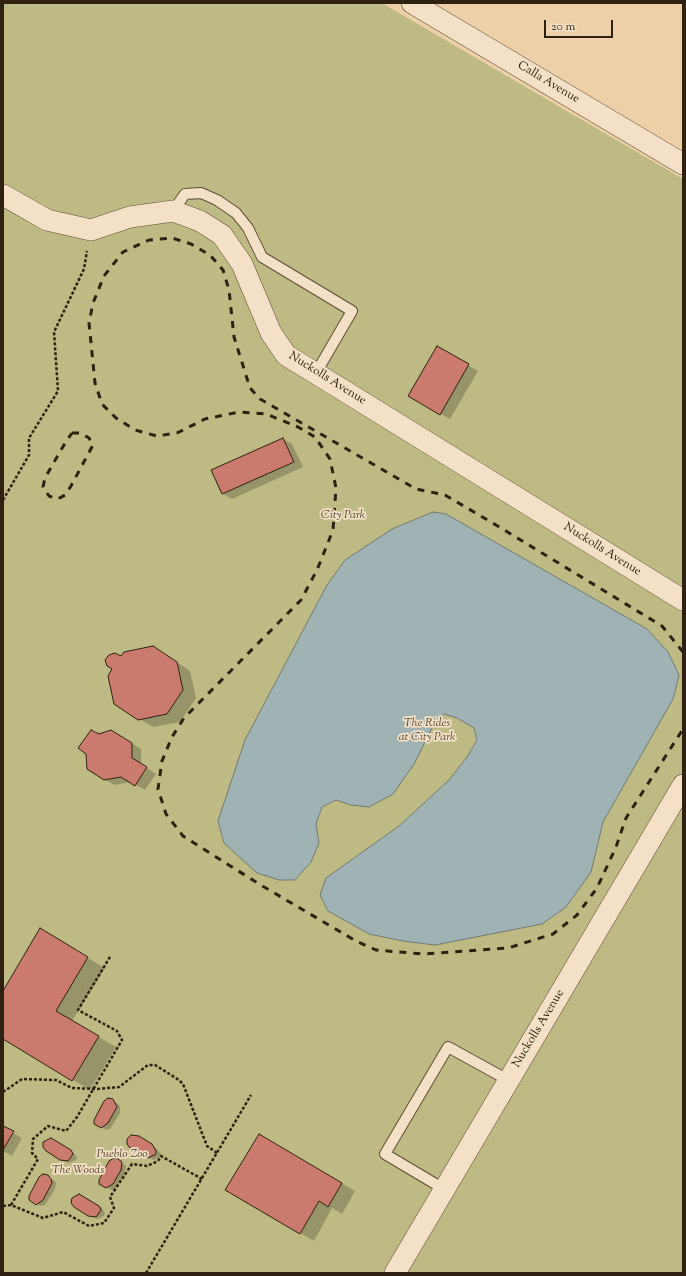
<!DOCTYPE html>
<style>
body{margin:0}
#map{position:relative;width:686px;height:1276px;overflow:hidden;background:#edd0a7;font-family:"Sorts Mill Goudy",serif}
canvas{display:block}
.frame{position:absolute;inset:0;border:4px solid #2f2111;pointer-events:none}
.scale{position:absolute;left:544px;top:20px;width:69px;height:18px;box-sizing:border-box;border:2px solid #2f2111;border-top:0;padding-left:5px;font-size:12px;line-height:14px;white-space:nowrap;color:#2f2111;-webkit-text-stroke:3px #f3e0c6;paint-order:stroke}
</style>
<div id="map">
<canvas width="686" height="1276"></canvas>
<div class="frame"></div>
<div class="scale">20 m</div>
</div>
<script>
const c = document.querySelector('canvas').getContext('2d');
c.lineJoin = 'round';
function fill(path, color) { c.fillStyle = color; c.fill(path, 'evenodd'); }
const shape = rows => new Path2D(rows.map(r => 'M' + r).join(''));
function stroke(path, color, width, dash) { c.strokeStyle = color; c.lineWidth = width; c.lineCap = dash ? 'butt' : 'round'; c.setLineDash(dash || []); c.stroke(path); }
function write(font, color, halo, rows, align = 'center') {
  c.font = font + ' "Sorts Mill Goudy",serif'; c.lineWidth = 3.5; c.setLineDash([]); c.textBaseline = 'middle'; c.strokeStyle = halo; c.fillStyle = color; for (const [text, x, y, turn = 0] of rows) {
    c.save(); c.translate(x, y); c.rotate((+turn || 0) * Math.PI / 180); c.textAlign = isNaN(turn) ? turn : align; if (halo) c.strokeText(text, 0, 0); c.fillText(text, 0, 0); c.restore();
  }
}
fill(shape([
 [3,3,382,3,683,179,683,1273,3,1273]
]), '#bdba84');
const water = shape([
 [433,512,446,514,647,629,668,652,679,675,673,699,603,822,591,872,566,907,542,924,435,945,403,941,369,934,328,911,320,895,326,878,399,826,449,780,467,757,477,740,474,728,457,718,444,714,435,722,414,764,393,794,369,807,351,805,336,800,322,807,316,824,319,843,311,862,295,880,279,880,257,873,224,843,218,821,245,740,327,585,345,560,392,529,433,512]
]);
fill(water, '#a0b3b4');
stroke(water, '#737973', 1);
fill(shape([
 [437,347,478,371,450,419,409,396],
 [283,439,292,444,303,467,232,499,223,494,213,470],
 [166,655,190,671,196,698,180,722,153,727,139,719,122,657],
 [111,731,141,749,141,764,156,774,145,790,131,782,114,785,104,779,98,735],
 [58,940,105,968,72,1021,116,1047,90,1090,3,1038,3,993],
 [113,1100,120,1106,120,1113,110,1129,106,1130,95,1123,96,1116,104,1102],
 [3,1127,22,1138,12,1156,3,1151],
 [259,1135,355,1191,342,1214,332,1208,314,1241,227,1190],
 [138,1137,156,1148,161,1154,160,1157,153,1160,131,1147],
 [55,1140,72,1151,77,1157,76,1160,69,1163,47,1150],
 [118,1160,126,1166,125,1173,115,1189,112,1190,100,1183],
 [48,1176,56,1182,55,1189,45,1205,41,1206,37,1204],
 [75,1196,83,1196,101,1207,105,1213,104,1216,97,1219,74,1206,73,1198]
]), '#0003');
const building = shape([
 [437,346,469,364,440,415,408,396,437,346],
 [283,438,294,462,222,494,211,470,283,438],
 [153,646,177,662,183,690,167,714,138,720,114,704,108,676,112,669,107,666,105,660,109,655,115,653,121,656,124,652,153,646],
 [91,730,99,734,111,730,132,743,132,758,147,767,135,786,121,777,104,780,87,769,86,754,78,748,91,730],
 [40,928,88,957,56,1011,99,1036,72,1081,3,1039,3,991,40,928],
 [108,1098,113,1099,117,1107,108,1123,101,1128,94,1124,94,1120,104,1101,108,1098],
 [3,1126,14,1131,3,1150,3,1126],
 [259,1134,342,1183,328,1207,319,1201,300,1234,225,1190,259,1134],
 [131,1135,139,1136,152,1144,156,1151,156,1154,148,1158,130,1148,127,1144,127,1139,131,1135],
 [51,1138,71,1150,73,1154,68,1161,60,1160,46,1151,43,1147,43,1142,51,1138],
 [114,1158,118,1159,122,1162,121,1170,113,1184,106,1188,99,1184,99,1180,109,1161,114,1158],
 [43,1174,48,1175,51,1179,52,1183,43,1200,36,1205,29,1200,29,1196,39,1177,43,1174],
 [79,1194,99,1206,101,1210,96,1217,88,1216,74,1207,71,1203,72,1198,79,1194]
]);
fill(building, '#cb7b6e');
stroke(building, '#2f2111', 1);
const service = shape([
 [173,211,185,194,201,193,217,200,236,213,248,228,262,257,352,311,316,373],
 [444,1189,385,1154,448,1047,508,1080]
]);
const minor = shape([
 [412,3,683,164],
 [3,195,47,220,91,230,130,217,173,211,200,221,222,235,242,264,271,333,286,355,683,600],
 [395,1273,683,785]
]);
stroke(service, '#5e4d36', 12);
stroke(minor, '#5e4d36', 22);
stroke(shape([
 [3,500,29,455,29,438,58,391,54,332,84,269,87,251],
 [3,1092,22,1079,56,1080,72,1088,97,1089,119,1087,148,1065,155,1065,179,1080,183,1084,207,1146,217,1153],
 [11,1205,38,1159,32,1153,33,1139,48,1126,66,1131,77,1117,122,1040,117,1031,78,1010,110,957],
 [3,1206,11,1205,43,1218,63,1212,89,1226,104,1223,114,1208,110,1197,132,1164,147,1166,158,1161,161,1156,202,1179],
 [146,1273,251,1095]
]), '#2f2111', 2.5, [3, 2]);
stroke(service, '#f3e0c6', 10);
stroke(minor, '#f3e0c6', 21);
stroke(shape([
 [72,433,81,433,89,438,93,445,71,486,65,495,58,499,49,496,43,487,45,478,65,443,72,433],
 [683,652,662,626,496,525,445,495,416,489,260,399,250,388,234,337,229,290,223,270,210,255,191,244,172,238,149,240,123,252,104,276,93,303,89,323,95,383,102,404,116,418,135,430,157,436,177,433,205,419,239,412,266,414,298,427,315,437,330,459,336,488,333,530,317,570,301,600,184,718,172,737,162,761,158,789,166,814,183,836,259,884,356,941,376,950,423,954,508,948,553,934,577,915,597,888,616,847,626,818,683,729]
]), '#2f2111', 3, [7, 7]);
write('12px', '#2f2111', '#f3e0c6', [
 ["Calla Avenue",548,83,31],
 ["Nuckolls Avenue",327,379,32],
 ["Nuckolls Avenue",602,550,32],
 ["Nuckolls Avenue",539,1029,-59]
]);
write('italic 12px', '#52472e', '#f3e0c6', [
 ["City Park",343,516],
 ["The Rides",427,724],
 ["at City Park",427,738],
 ["Pueblo Zoo",122,1155],
 ["The Woods",78,1171]
]);
</script>
